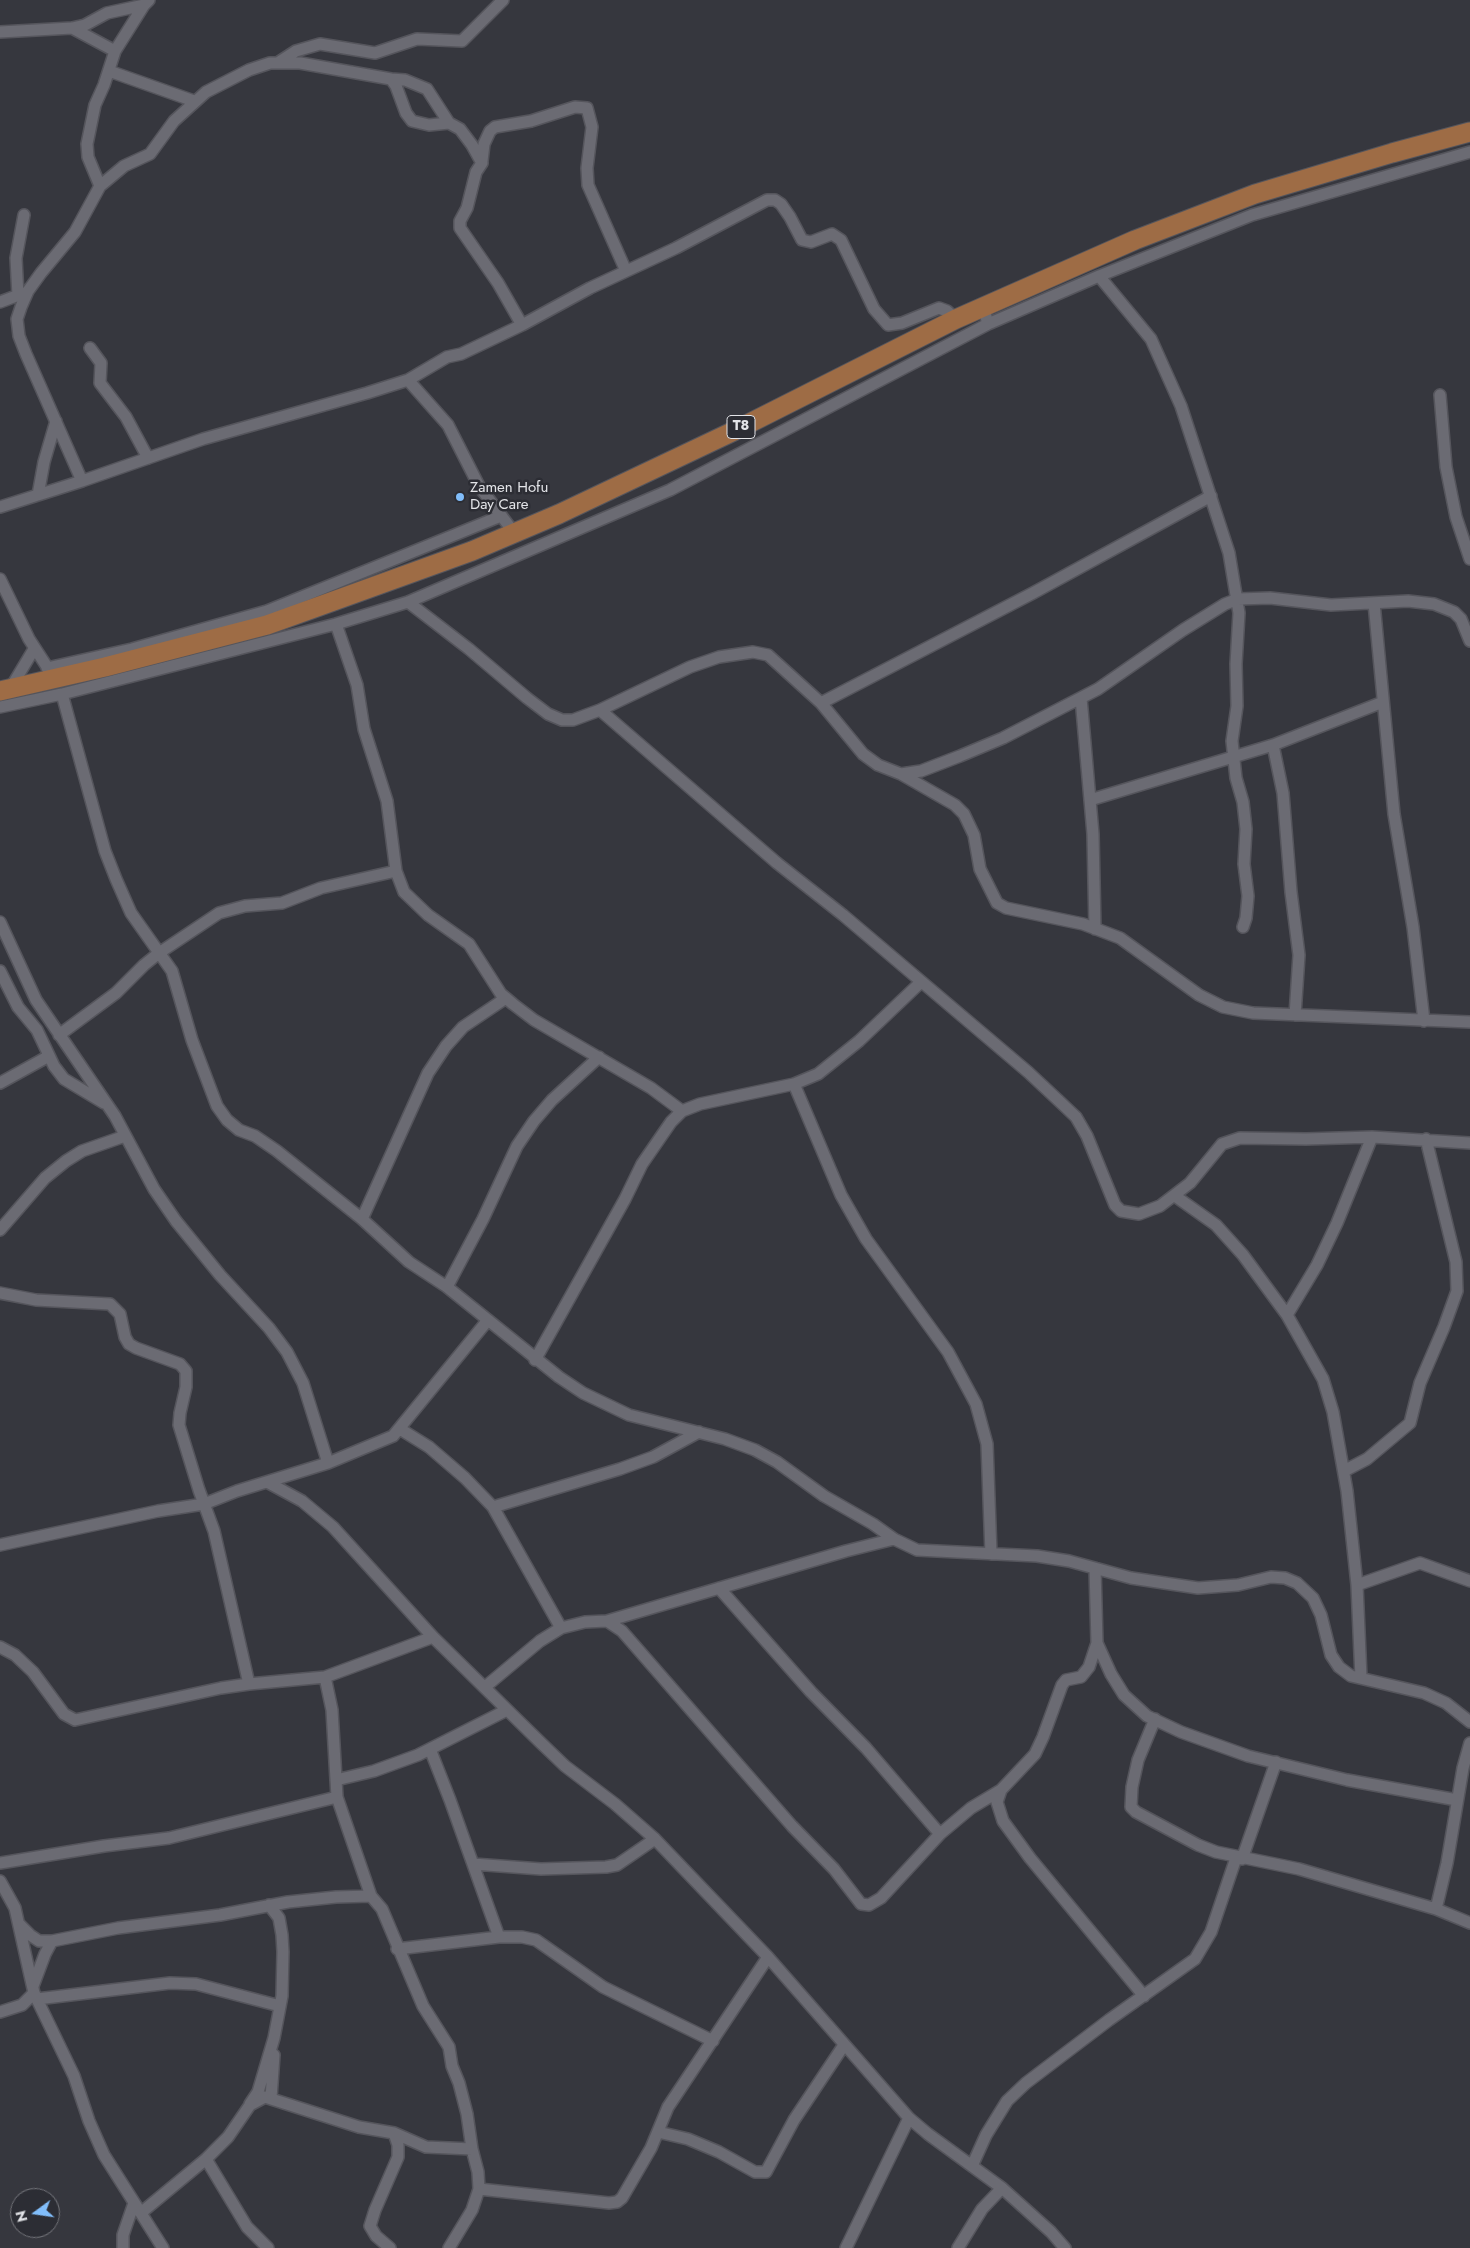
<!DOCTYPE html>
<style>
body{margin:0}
#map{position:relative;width:1470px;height:2248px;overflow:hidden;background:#36373e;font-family:Jost,sans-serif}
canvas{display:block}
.north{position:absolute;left:10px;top:2188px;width:50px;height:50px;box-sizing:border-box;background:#2c2d34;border:1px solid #75767c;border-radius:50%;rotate:256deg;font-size:14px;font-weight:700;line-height:20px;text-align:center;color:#e3e4e8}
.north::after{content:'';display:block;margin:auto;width:18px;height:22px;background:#81bdfa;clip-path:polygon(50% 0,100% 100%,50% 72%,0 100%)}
</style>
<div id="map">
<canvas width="1470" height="2248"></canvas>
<div class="north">N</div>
</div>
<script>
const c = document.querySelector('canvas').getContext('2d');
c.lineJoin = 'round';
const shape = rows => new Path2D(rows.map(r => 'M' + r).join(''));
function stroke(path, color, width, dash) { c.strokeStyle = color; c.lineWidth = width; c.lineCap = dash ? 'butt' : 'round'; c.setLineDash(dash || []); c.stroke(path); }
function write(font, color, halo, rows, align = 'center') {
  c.font = font + ' Jost,sans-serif'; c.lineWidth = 5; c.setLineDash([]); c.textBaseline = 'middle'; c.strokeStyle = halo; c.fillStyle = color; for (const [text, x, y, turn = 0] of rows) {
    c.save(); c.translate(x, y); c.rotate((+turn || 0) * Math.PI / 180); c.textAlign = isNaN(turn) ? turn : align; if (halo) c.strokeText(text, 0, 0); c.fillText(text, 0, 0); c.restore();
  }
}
const minor = shape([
 [72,28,115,51],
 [0,32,72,28,85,25,107,13,144,5],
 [279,62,296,51,320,44,375,53,417,39,462,41,503,0],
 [109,71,194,101],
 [391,79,405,80,427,89,449,123],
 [482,161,484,144,490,131,495,127,531,121,575,107,587,108,592,127,587,168,588,185,626,271],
 [100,186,88,157,87,144,95,105,104,85,115,51,144,5,149,0],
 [1099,276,1151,339,1181,406,1229,553,1239,613,1236,664,1237,706,1232,741,1236,778,1243,802,1246,829,1244,864,1248,896,1246,918,1243,927],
 [18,296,16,258,24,215],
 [0,302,24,293],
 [988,324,1099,276,1252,215,1470,152],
 [90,348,101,363,100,383,126,417,148,458],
 [408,380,448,425,479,486,515,534],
 [1440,395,1446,467,1456,517,1470,559],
 [82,481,26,354,19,336,17,319,21,307,28,291,41,273,75,232,100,186,124,166,150,154,174,121,206,92,249,70,270,63,300,63,391,79,396,86,406,113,412,121,429,125,449,123,460,129,472,145,482,163,476,172,467,208,460,221,460,228,498,283,522,325],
 [38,495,44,462,56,421],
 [0,507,82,481,203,439,367,393,408,380,447,357,461,354,522,325,590,288,676,248,767,200,775,200,781,204,790,217,802,240,811,242,832,234,841,240,874,309,888,325,902,323,939,308,947,311,956,319],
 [0,579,29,639,51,673],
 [408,602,469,649,527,698,548,714,562,720,573,720,600,710,690,667,719,657,753,652,768,655,821,703,863,754,878,765,901,774,921,771,960,756,1003,738,1098,689,1183,630,1225,604,1238,599,1270,598,1331,605,1408,601,1434,604,1454,612,1461,619,1470,641],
 [1374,603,1394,814,1413,927,1424,1021],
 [336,624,357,685,364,729,387,801,396,871,404,892,428,915,469,944,501,994,513,1004,534,1020,651,1088,682,1111],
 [47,668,132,649,267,611,501,516],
 [10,689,34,649],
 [62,694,105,851,116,879,131,913,172,971,192,1040,217,1106,227,1120,239,1130,255,1136,277,1151,362,1219,409,1262,447,1287,559,1377,583,1393,629,1415,725,1439,755,1450,777,1462,824,1496,873,1524,894,1539,917,1550,1037,1556,1069,1561,1131,1578,1198,1588,1238,1585,1271,1577,1285,1578,1297,1583,1313,1598,1321,1615,1331,1655,1339,1667,1351,1676,1424,1693,1446,1703,1470,1722],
 [1081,698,1093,834,1095,929],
 [821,703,1033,593,1211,496],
 [0,707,62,694,336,624,408,602,670,490,988,324,983,306],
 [600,710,777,863,843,915,1028,1072,1058,1100,1076,1117,1087,1136,1115,1205,1121,1211,1139,1214,1160,1206,1190,1183,1222,1144,1240,1138,1306,1139,1372,1137,1470,1143],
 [1273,745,1283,793,1291,892,1299,955,1295,1015],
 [901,774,955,805,964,814,974,835,980,869,997,903,1006,908,1083,924,1120,938,1199,995,1223,1007,1253,1013,1470,1022],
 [1090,800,1273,745,1383,702],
 [0,922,36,1000,115,1116,154,1189,176,1221,220,1275,269,1328,287,1352,303,1383,328,1463],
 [0,971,18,1007,37,1030,54,1066,64,1079,104,1103],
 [59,1035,116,993,144,965,159,953,219,913,245,906,282,903,321,888,396,871],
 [0,1083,49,1056],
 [794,1084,841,1195,866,1239,948,1352,976,1404,987,1444,991,1554],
 [1175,1196,1216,1225,1243,1255,1287,1315,1323,1379,1333,1412,1347,1491,1357,1585,1361,1678],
 [362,1219,428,1073,446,1046,463,1027,506,998],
 [0,1230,45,1178,66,1161,82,1151,125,1136],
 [447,1287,483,1219,517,1146,534,1121,552,1100,599,1057],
 [0,1293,36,1300,110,1304,120,1314,125,1337,129,1344,136,1348,180,1364,186,1371,186,1387,180,1413,179,1425,199,1490,214,1531,249,1684],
 [1287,1315,1317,1265,1337,1223,1372,1137],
 [535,1360,625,1199,642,1164,671,1122,682,1111,700,1104,794,1084,818,1074,859,1041,921,982],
 [400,1429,429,1447,465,1478,493,1507,561,1628],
 [1344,1471,1367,1459,1410,1423,1420,1383,1444,1327,1457,1291,1456,1262,1426,1139],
 [267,1482,302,1501,333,1527,433,1637,540,1742,565,1766,615,1804,655,1839,768,1957,909,2118,928,2134,1002,2188,1051,2232,1065,2248],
 [493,1507,620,1469,653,1457,699,1432],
 [0,1545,158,1511,204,1504,237,1491,328,1463,393,1436,488,1320],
 [1095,1568,1097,1643,1089,1667,1081,1677,1066,1680,1062,1685,1043,1737,1035,1754,1001,1790,997,1802,1003,1821,1030,1858,1144,1996],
 [1357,1585,1420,1563,1470,1581],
 [719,1588,811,1692,866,1748,940,1834],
 [607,1621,846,1551,894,1539],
 [1097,1643,1111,1674,1124,1695,1147,1716,1181,1732,1248,1756,1347,1780,1457,1800],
 [0,1647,15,1655,33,1672,64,1714,75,1720,221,1688,249,1684,325,1677,433,1637],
 [325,1677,332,1710,337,1797,371,1896],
 [485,1687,540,1641,561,1628,585,1622,607,1621,622,1631,792,1826,834,1869,861,1904,869,1905,881,1898,940,1834,971,1808,1001,1790],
 [1155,1719,1138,1760,1132,1787,1131,1807,1136,1812,1198,1845,1216,1852,1299,1869,1436,1909,1470,1923],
 [430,1749,450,1800,499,1937],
 [336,1780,374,1771,418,1755,507,1710],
 [1242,1859,1276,1762],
 [0,1863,104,1846,169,1838,337,1797],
 [473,1864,541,1869,606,1867,617,1865,655,1839],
 [0,1881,15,1908,34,1993,74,2076,89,2121,104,2155,163,2248],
 [1436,1909,1447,1863,1463,1768,1470,1743],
 [20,1925,30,1935,39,1941,52,1941,118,1928,220,1915,288,1902,336,1897,371,1896,382,1909,423,2006,449,2047,452,2066,459,2083,467,2114,472,2149,478,2172,479,2189,472,2210,449,2248],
 [397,1949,499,1937,522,1937,536,1940,603,1987,713,2041],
 [33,1986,45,1954,52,1941],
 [37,1999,170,1983,196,1984,280,2006],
 [0,2012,22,2005,34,1993],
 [271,2098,274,2055],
 [250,2104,258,2092,274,2038,282,1996,283,1952,282,1935,279,1918,269,1905],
 [658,2132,688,2139,719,2152,755,2172,766,2172,794,2120,844,2045],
 [206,2159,247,2227,268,2248],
 [972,2166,986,2135,1007,2101,1026,2083,1109,2020,1195,1959,1211,1932,1236,1858],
 [479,2189,609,2203,617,2202,622,2198,651,2148,668,2107,768,1957],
 [142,2212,206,2159,228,2137,250,2105,265,2097,359,2127,394,2133,426,2147,472,2149],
 [123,2248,123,2235,134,2203],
 [390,2248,376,2236,370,2226,375,2210,398,2157,398,2145,394,2133],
 [846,2248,909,2118],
 [958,2248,982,2209,1002,2188]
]);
const primary = shape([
 [0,691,105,667,267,625,472,551,559,514,734,431,956,319,1135,240,1255,194,1392,153,1470,132]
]);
stroke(minor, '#55555c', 14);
stroke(primary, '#55555c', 21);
stroke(minor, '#6b6b73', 11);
stroke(primary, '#9e6c45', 19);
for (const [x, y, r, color] of [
 [460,497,5,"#81bdfa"]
]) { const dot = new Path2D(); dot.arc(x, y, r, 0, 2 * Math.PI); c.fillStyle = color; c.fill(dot); stroke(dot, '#2c2d34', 2); }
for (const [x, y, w] of [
 [741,427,28]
]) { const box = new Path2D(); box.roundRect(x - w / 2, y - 11.5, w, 23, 4); c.fillStyle = '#2c2d34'; c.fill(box); stroke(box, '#e3e4e8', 1); }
write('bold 14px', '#e3e4e8', null, [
 ["T8",741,427]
]);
write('15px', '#e3e4e8', '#2c2d34', [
 ["Zamen Hofu",470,488],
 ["Day Care",470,505]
], 'left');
</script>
